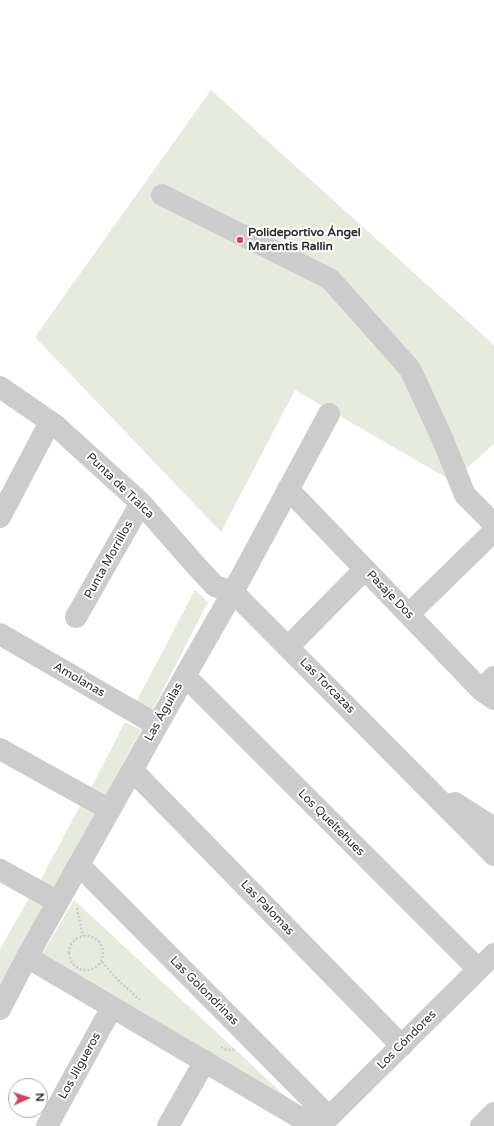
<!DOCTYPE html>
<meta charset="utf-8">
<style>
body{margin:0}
#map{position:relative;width:494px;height:1126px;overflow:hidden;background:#fff;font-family:"Varela Round",sans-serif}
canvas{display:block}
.north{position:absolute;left:8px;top:1078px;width:40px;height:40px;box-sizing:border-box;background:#fff;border:1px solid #acacac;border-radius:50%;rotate:87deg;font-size:11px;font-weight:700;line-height:16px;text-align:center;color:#2f2f2f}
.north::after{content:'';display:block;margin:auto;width:14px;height:18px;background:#d54260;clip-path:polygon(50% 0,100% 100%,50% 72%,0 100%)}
</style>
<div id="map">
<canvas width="494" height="1126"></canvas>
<div class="north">N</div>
</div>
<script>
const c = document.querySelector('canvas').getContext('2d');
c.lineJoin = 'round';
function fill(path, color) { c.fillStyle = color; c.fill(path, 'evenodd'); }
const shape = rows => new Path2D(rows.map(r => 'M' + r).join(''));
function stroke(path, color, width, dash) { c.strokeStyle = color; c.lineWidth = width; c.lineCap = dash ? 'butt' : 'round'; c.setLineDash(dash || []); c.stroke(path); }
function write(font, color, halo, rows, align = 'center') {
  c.font = font + ' "Varela Round",sans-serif'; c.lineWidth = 4; c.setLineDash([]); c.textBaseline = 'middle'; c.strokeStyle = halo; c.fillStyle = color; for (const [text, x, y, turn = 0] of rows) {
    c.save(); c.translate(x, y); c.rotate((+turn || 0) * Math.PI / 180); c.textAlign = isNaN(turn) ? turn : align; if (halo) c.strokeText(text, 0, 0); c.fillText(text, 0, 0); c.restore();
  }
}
fill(shape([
 [211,90,494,345,494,444,452,481,295,390,221,532,35,337],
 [195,590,208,602,152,711,136,702],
 [125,722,141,730,105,796,91,788],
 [81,804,95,814,56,889,40,881],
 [30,896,45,907,0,985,0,949],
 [74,900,296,1106,39,959]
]), '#e6ebde');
stroke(shape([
 [77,908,83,936],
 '69 953a17 17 0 1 1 34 0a17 17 0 1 1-34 0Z',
 [102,962,118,980,140,1000],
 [221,1047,227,1050,236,1049]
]), '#ccc', 2.5, [2, 2]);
stroke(shape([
 [162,195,330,279,410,369,443,440,465,495,494,524],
 [0,387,55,425,141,503,199,569,215,586,233,592,494,855],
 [288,489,481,690,494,699],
 [0,517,50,422],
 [409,614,494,531],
 [76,617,141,503],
 [0,634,157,725],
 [288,647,365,569],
 [185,676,478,969],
 [481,690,494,677],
 [0,749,110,810],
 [132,770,402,1046],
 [455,803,494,828],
 [79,865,329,1117],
 [0,870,58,902],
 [27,957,314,1126],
 [0,1009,27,957,185,676,233,592,329,414],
 [47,1126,112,1007],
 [168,1126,205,1061],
 [320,1126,494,954],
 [481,1126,494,1113]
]), '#ccc', 22);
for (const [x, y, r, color] of [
 [240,240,4,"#d54260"]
]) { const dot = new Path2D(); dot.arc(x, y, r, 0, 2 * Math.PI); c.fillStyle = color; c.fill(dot); stroke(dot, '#fff', 1.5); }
write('bold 12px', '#2f2f2f', '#fff', [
 ["Polideportivo Ángel",248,233],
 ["Marentis Rallin",248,247]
], 'left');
write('12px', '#2f2f2f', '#fff', [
 ["Punta de Tralca",120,486,44],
 ["Punta Morrillos",109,560,-61],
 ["Pasaje Dos",390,595,46],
 ["Amolanas",79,680,30],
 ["Las Torcazas",327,686,45],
 ["Las Águilas",164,712,-61],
 ["Los Queltehues",331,823,45],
 ["Las Palomas",267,908,46],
 ["Las Golondrinas",204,991,45],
 ["Los Cóndores",407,1040,-45],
 ["Los Jilgueros",80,1066,-61]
]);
</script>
